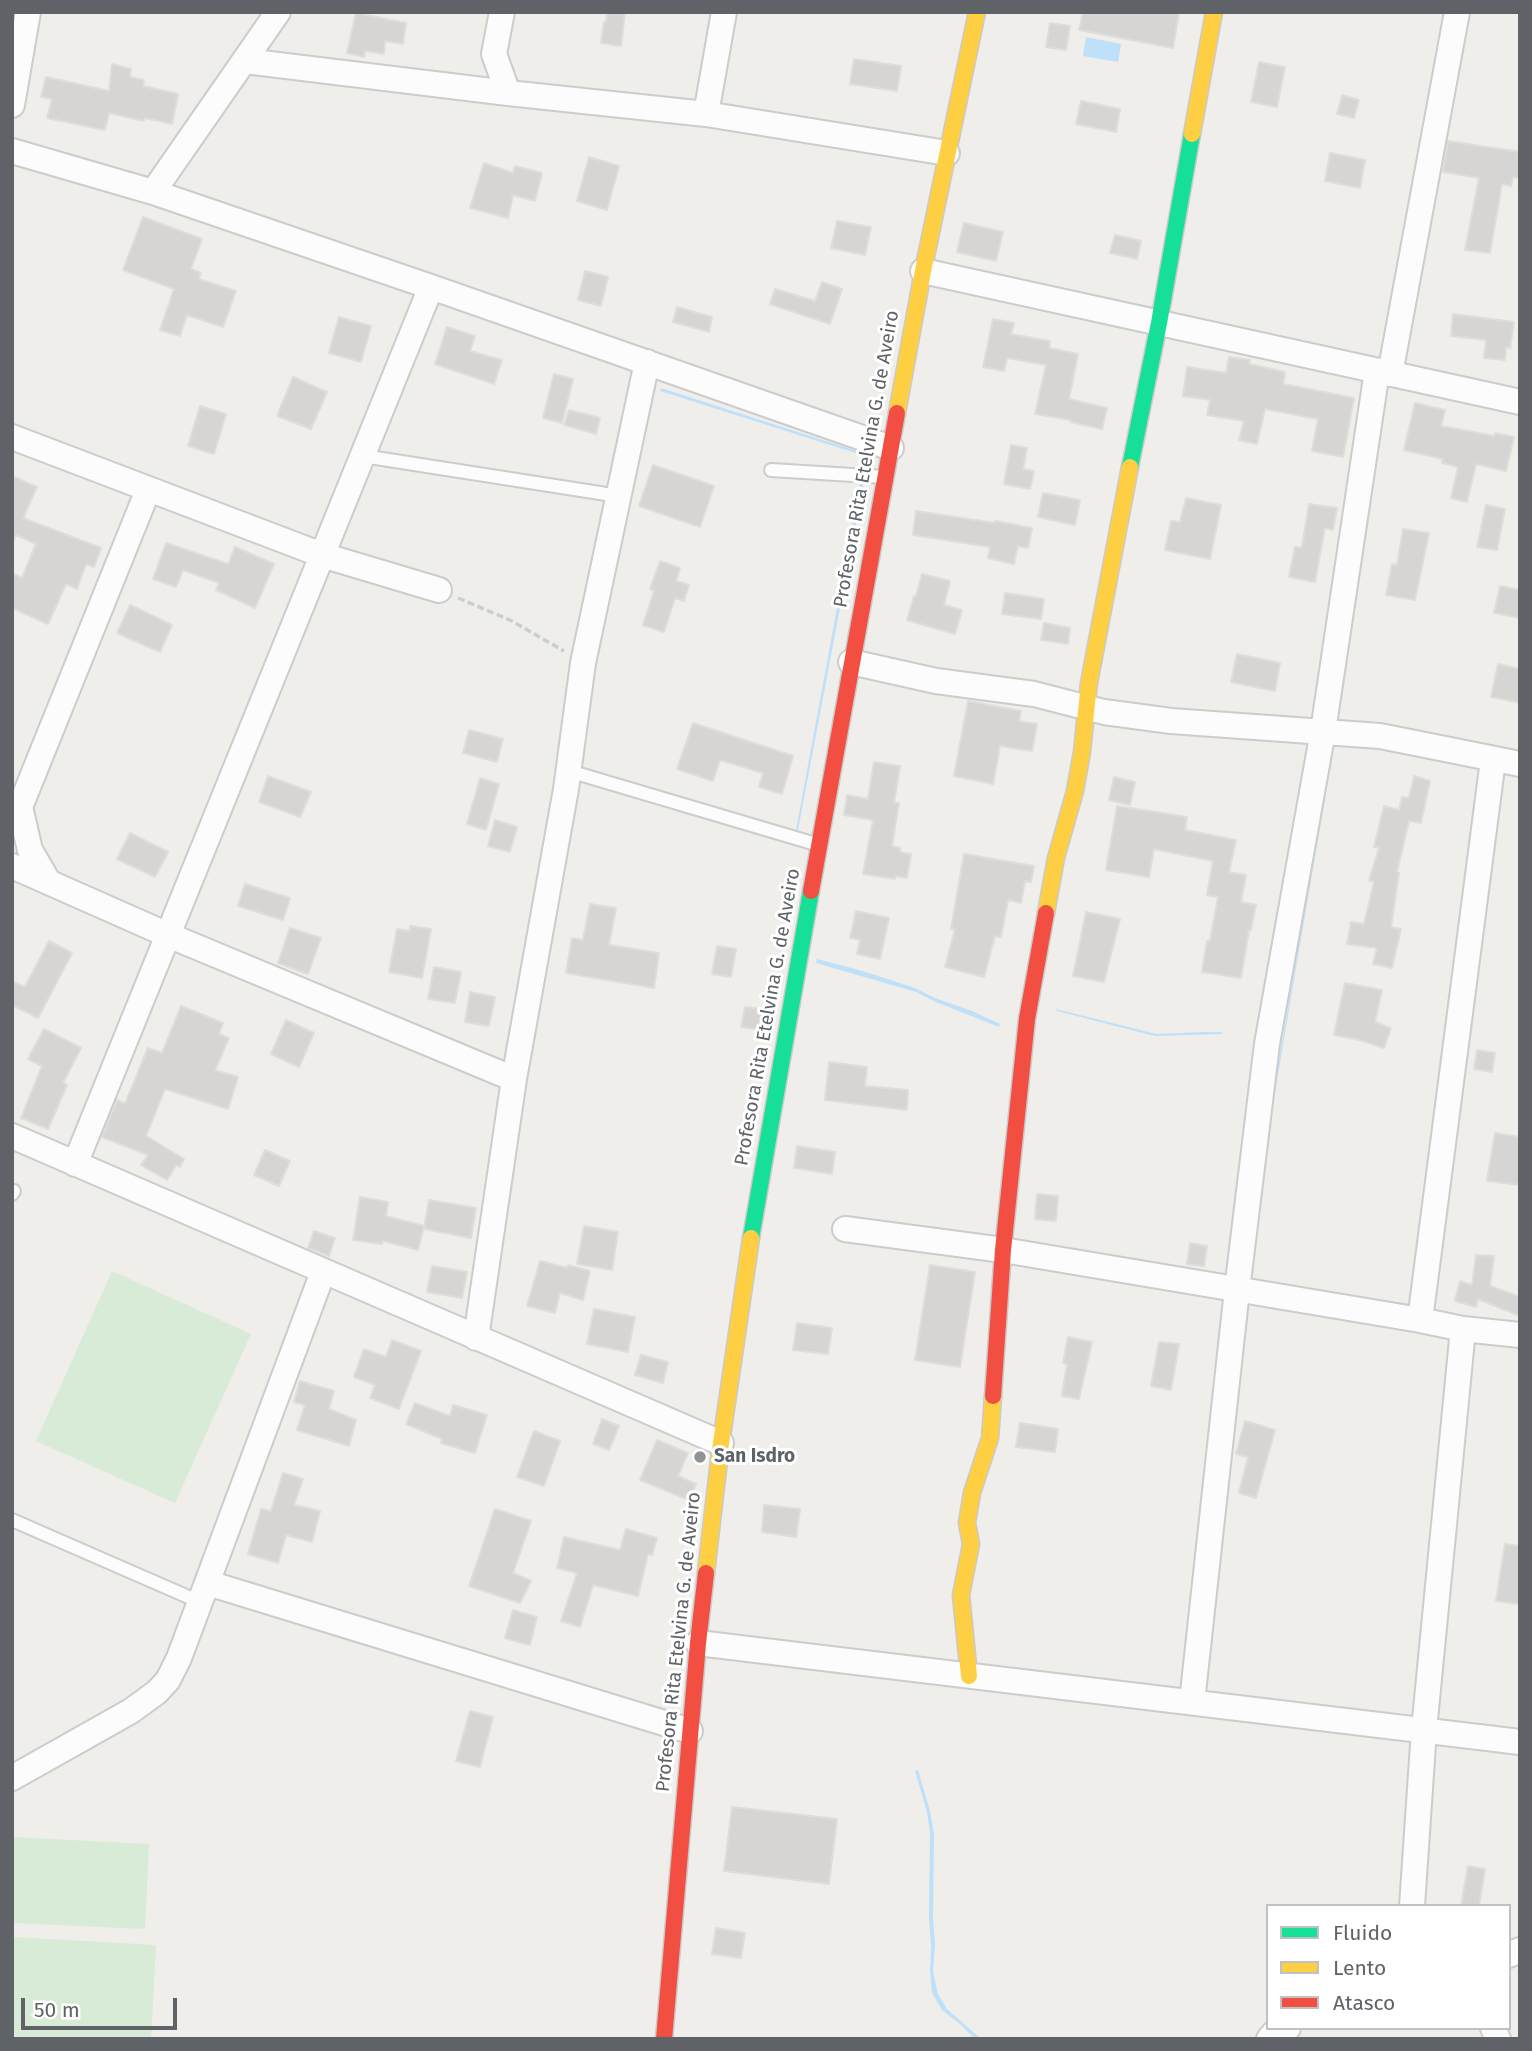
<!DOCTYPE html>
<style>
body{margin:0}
#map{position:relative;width:1532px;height:2051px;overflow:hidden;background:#efeeea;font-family:"Fira Sans",sans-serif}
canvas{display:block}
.frame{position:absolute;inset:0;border:14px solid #5f6368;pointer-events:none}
.legend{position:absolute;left:1266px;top:1904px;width:245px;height:126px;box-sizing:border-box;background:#fff;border:2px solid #bfc1c3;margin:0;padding:9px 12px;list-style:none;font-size:21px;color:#5f6368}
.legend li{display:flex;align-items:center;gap:14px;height:35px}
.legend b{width:35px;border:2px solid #bfc1c3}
.scale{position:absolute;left:21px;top:1998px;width:156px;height:32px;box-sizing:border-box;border:4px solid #5f6368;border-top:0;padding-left:9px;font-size:21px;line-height:24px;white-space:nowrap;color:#5f6368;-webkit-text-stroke:5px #fff;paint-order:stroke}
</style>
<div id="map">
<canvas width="1532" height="2051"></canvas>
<div class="frame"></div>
<ul class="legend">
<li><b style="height:9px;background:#16e098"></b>Fluido</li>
<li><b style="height:9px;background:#ffcf43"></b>Lento</li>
<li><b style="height:9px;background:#f24e42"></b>Atasco</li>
</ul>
<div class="scale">50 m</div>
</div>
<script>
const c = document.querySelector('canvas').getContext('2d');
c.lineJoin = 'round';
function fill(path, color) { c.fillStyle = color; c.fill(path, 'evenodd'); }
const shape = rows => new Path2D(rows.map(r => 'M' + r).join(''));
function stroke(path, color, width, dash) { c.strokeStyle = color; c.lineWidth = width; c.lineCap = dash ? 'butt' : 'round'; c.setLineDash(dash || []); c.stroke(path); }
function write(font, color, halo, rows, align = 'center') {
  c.font = font + ' "Fira Sans",sans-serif'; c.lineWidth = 6; c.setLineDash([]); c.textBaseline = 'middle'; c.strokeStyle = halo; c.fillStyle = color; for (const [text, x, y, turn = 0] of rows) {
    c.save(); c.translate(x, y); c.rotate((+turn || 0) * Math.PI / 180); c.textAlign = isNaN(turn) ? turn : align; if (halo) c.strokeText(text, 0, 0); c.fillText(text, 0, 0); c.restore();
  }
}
fill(shape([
 [112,1271,251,1334,175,1503,36,1441],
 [12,1837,149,1844,145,1929,12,1923],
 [12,1937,156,1945,151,2039,12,2039]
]), '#d8ebd6');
fill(shape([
 [1086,37,1121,44,1118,62,1083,56],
 [661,388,869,455,798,830,796,830,865,456,660,391],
 [1336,733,1264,1157,1252,1283,1411,1304,1411,1306,1249,1285,1262,1157],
 [817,959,863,971,915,988,935,998,972,1011,1000,1024,999,1027,936,1002,916,992,816,963],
 [1056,1009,1156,1034,1203,1032,1222,1032,1222,1034,1155,1036,1057,1011],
 [918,1770,930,1811,934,1833,933,1918,935,1945,933,1972,938,1994,947,2009,981,2039,975,2039,961,2025,942,2010,932,1993,930,1971,931,1946,929,1918,930,1833,927,1812,915,1771]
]), '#bfe0f9');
const building = shape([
 [607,12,625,12,621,46,601,43,604,22,606,22,607,12],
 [1083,12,1179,12,1173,48,1079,30,1083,12],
 [356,13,406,23,403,44,385,41,384,54,365,51,364,57,347,53,356,13],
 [1050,23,1070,26,1066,50,1046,47,1050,23],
 [854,59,901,66,897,91,850,84,854,59],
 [1259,62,1285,67,1277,107,1251,102,1259,62],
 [112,64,131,69,130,77,144,80,143,86,178,94,172,124,145,118,144,121,109,113,105,130,47,118,52,99,41,97,46,77,109,91,112,64],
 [1342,95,1359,100,1354,118,1337,114,1342,95],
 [1081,101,1120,109,1116,132,1076,124,1081,101],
 [1448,141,1520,152,1520,178,1513,177,1511,186,1502,184,1490,253,1465,250,1479,178,1443,172,1448,141],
 [1330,153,1365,160,1360,188,1325,181,1330,153],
 [589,157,619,166,607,210,577,201,589,157],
 [484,163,513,173,515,166,542,173,535,201,513,195,508,218,470,208,484,163],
 [143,217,202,239,191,269,201,273,199,279,236,291,223,327,187,315,180,336,160,330,174,289,123,270,143,217],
 [837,221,871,227,865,255,831,248,837,221],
 [964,223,1003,232,996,261,957,252,964,223],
 [1115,235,1141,241,1137,259,1110,253,1115,235],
 [585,271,608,277,601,306,578,300,585,271],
 [822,282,842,289,830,324,770,304,775,289,815,301,822,282],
 [677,307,712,317,709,332,673,322,677,307],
 [1453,314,1514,322,1510,348,1506,347,1505,360,1484,358,1486,340,1451,336,1453,314],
 [339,317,371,326,361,362,329,353,339,317],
 [993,319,1014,323,1011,334,1050,341,1049,348,1078,354,1069,399,1107,408,1102,429,1071,422,1071,420,1035,414,1046,365,1007,358,1004,371,983,367,993,319],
 [447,327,475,336,470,351,502,360,494,384,435,364,447,327],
 [1229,357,1250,360,1249,364,1285,372,1283,384,1354,398,1343,457,1312,451,1318,419,1265,409,1257,444,1239,440,1244,421,1207,415,1210,400,1183,396,1187,367,1226,373,1229,357],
 [554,374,573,379,562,423,543,418,554,374],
 [293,377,327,392,311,429,277,416,293,377],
 [1415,403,1445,410,1441,426,1495,436,1495,433,1514,437,1506,471,1476,464,1467,502,1451,498,1458,467,1442,463,1443,459,1404,450,1415,403],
 [200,406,226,414,214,454,188,446,200,406],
 [569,410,600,418,596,434,564,425,569,410],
 [1011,445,1027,448,1023,469,1034,471,1030,489,1004,484,1011,445],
 [653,465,714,486,700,527,639,506,653,465],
 [12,476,37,487,23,518,101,548,94,567,86,564,77,589,66,584,48,624,12,608,12,573,22,578,36,544,16,535,12,543,12,476],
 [1043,493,1080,500,1075,525,1038,517,1043,493],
 [1186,498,1221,505,1210,559,1165,550,1171,521,1180,522,1186,498],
 [1309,504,1337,508,1333,530,1325,528,1315,582,1289,577,1295,547,1302,548,1309,504],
 [1486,505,1505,509,1497,550,1477,547,1486,505],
 [916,511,995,523,995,521,1032,528,1028,548,1018,546,1014,564,988,558,990,547,913,535,916,511],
 [1403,529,1429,533,1415,600,1386,595,1392,564,1397,565,1403,529],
 [166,543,228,564,235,547,274,564,255,608,216,590,219,583,183,570,176,587,153,579,166,543],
 [660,561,680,568,676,581,689,585,684,601,675,598,664,632,643,625,654,591,650,589,660,561],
 [922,574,950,581,944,605,962,610,955,634,907,620,914,596,916,596,922,574],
 [1500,586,1520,590,1520,618,1494,613,1500,586],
 [1005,593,1044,599,1041,619,1002,614,1005,593],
 [130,605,172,625,160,652,117,633,130,605],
 [1044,623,1070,628,1068,644,1041,640,1044,623],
 [1237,654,1280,663,1275,691,1231,682,1237,654],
 [1498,664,1520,669,1520,703,1491,697,1498,664],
 [968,701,1021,711,1019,721,1037,724,1032,751,1000,746,993,784,954,776,968,701],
 [693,723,793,756,782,794,759,787,763,773,720,760,713,781,677,769,693,723],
 [469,730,503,739,497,762,463,753,469,730],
 [874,762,900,766,894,803,899,803,892,846,900,848,900,852,911,854,907,878,896,876,895,879,863,874,873,820,844,815,847,795,868,799,874,762],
 [268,776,311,792,300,817,259,802,268,776],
 [1414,776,1430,781,1421,823,1409,821,1397,872,1399,873,1391,927,1401,929,1392,968,1373,964,1377,948,1347,944,1351,922,1364,924,1374,882,1369,880,1379,848,1374,847,1384,806,1399,810,1402,797,1409,798,1414,776],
 [1114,777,1135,782,1130,805,1109,800,1114,777],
 [480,778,499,784,486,830,467,824,480,778],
 [1117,806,1187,817,1185,830,1236,840,1229,872,1246,875,1241,902,1256,905,1251,930,1249,930,1241,978,1202,972,1207,941,1210,941,1218,897,1207,895,1213,861,1154,849,1149,877,1106,870,1117,806],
 [495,820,517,827,510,852,488,846,495,820],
 [130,833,168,852,155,877,117,859,130,833],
 [964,854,1034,866,1031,882,1025,881,1021,903,1008,900,1001,937,995,936,984,977,945,967,955,929,951,929,964,854],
 [245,884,290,898,283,920,238,906,245,884],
 [590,904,616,908,609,945,659,953,654,988,566,973,572,938,583,940,590,904],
 [856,911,889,918,880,959,857,954,860,940,850,938,856,911],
 [1086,912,1120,919,1104,982,1073,976,1086,912],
 [410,926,431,929,422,978,389,972,397,929,410,931,410,926],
 [290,928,321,938,308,974,278,963,290,928],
 [49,941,72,953,38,1018,12,1005,12,981,25,987,49,941],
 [717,946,736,949,731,977,712,974,717,946],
 [434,967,461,972,455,1003,428,999,434,967],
 [1345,983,1382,990,1375,1022,1391,1028,1384,1048,1360,1040,1334,1035,1345,983],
 [470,992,495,997,489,1026,465,1022,470,992],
 [181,1006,223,1023,219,1034,229,1038,215,1070,238,1077,228,1109,165,1089,146,1136,184,1159,180,1167,176,1165,167,1180,141,1165,148,1155,102,1137,117,1100,125,1104,148,1048,162,1053,181,1006],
 [745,1007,769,1010,766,1030,741,1027,745,1007],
 [286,1020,314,1033,299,1067,271,1054,286,1020],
 [44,1029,81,1048,63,1083,67,1085,48,1129,21,1118,42,1066,28,1059,44,1029],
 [1477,1050,1495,1053,1492,1072,1474,1069,1477,1050],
 [829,1062,867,1067,865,1086,908,1090,907,1110,825,1100,829,1062],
 [1495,1133,1520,1137,1520,1185,1487,1181,1495,1133],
 [797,1146,835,1152,832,1174,794,1168,797,1146],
 [265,1150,290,1161,279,1186,254,1175,265,1150],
 [1037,1194,1058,1196,1056,1221,1035,1219,1037,1194],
 [360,1197,388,1202,386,1216,424,1226,418,1250,383,1241,382,1244,353,1240,360,1197],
 [429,1200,476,1208,471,1238,424,1229,429,1200],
 [584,1226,618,1232,612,1270,577,1264,584,1226],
 [314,1231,335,1238,329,1256,308,1248,314,1231],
 [1190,1243,1207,1246,1204,1266,1187,1264,1190,1243],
 [1476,1255,1494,1256,1490,1286,1520,1297,1520,1316,1478,1299,1476,1307,1455,1301,1460,1281,1472,1285,1476,1255],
 [540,1261,567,1268,568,1265,590,1271,583,1300,560,1293,555,1313,527,1306,540,1261],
 [930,1265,975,1272,960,1367,915,1360,930,1265],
 [432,1266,467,1272,462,1298,427,1292,432,1266],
 [594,1309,635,1317,628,1352,587,1344,594,1309],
 [797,1323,832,1328,828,1354,793,1350,797,1323],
 [1068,1337,1092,1342,1079,1399,1062,1396,1067,1364,1063,1363,1068,1337],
 [392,1340,421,1351,399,1409,370,1398,375,1385,354,1377,364,1349,386,1357,392,1340],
 [1159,1342,1179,1344,1171,1390,1151,1386,1159,1342],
 [641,1355,668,1362,663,1383,635,1375,641,1355],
 [300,1381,334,1391,329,1409,356,1420,349,1446,297,1430,305,1405,294,1402,300,1381],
 [415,1403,450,1416,453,1405,487,1415,475,1453,441,1443,442,1439,406,1424,415,1403],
 [602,1419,619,1426,609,1450,593,1444,602,1419],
 [1245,1421,1275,1430,1256,1498,1239,1493,1248,1457,1236,1454,1245,1421],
 [1020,1423,1058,1429,1055,1452,1016,1447,1020,1423],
 [534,1431,560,1441,544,1486,517,1477,534,1431],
 [657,1440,688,1453,678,1476,696,1484,689,1500,640,1480,657,1440],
 [283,1473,303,1479,294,1505,320,1511,312,1542,286,1535,278,1563,248,1554,261,1509,271,1511,283,1473],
 [764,1505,800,1509,796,1537,762,1532,764,1505],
 [495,1509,531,1521,513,1573,531,1581,520,1603,469,1586,495,1509],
 [626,1529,657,1538,652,1555,648,1554,638,1596,593,1585,580,1627,561,1621,577,1573,557,1568,564,1537,620,1550,626,1529],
 [1505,1544,1520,1546,1520,1604,1496,1601,1505,1544],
 [513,1610,537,1617,530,1645,505,1638,513,1610],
 [470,1711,493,1717,480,1767,456,1761,470,1711],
 [732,1807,837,1819,829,1884,724,1871,732,1807],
 [1468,1866,1485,1869,1479,1906,1461,1906,1468,1866],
 [716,1928,745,1933,741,1958,712,1954,716,1928]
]);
fill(building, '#d6d5d3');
stroke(building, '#deddd9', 2);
const lane = shape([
 [363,456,619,496],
 [771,470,885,477],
 [569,771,819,845],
 [12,1194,14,1191],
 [12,1520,200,1602]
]);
const street = shape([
 [502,12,494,54,508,93],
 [245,61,508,93,706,114,947,153],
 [12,105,28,12],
 [706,114,724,12],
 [12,151,153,192,431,287,891,448],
 [153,192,278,12],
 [923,271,1520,402],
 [1390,374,1457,12],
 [12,437,322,555,439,590],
 [851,662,936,681,1034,694,1104,712,1171,721,1380,736,1520,764],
 [20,807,30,850,48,881],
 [12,815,20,807,148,490],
 [12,866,168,935,514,1079],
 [12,1136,721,1443],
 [75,1164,431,287],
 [845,1229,1003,1250,1420,1320,1463,1329,1520,1335],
 [1420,1320,1493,760],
 [476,1338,514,1079,566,789,583,663,647,362],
 [208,1583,690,1731],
 [698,1643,1520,1742],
 [1192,1702,1237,1290,1267,1044,1323,731,1377,371],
 [12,1778,131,1711,157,1692,168,1680,179,1658,323,1272],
 [1412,1906,1424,1730,1463,1329],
 [1509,1955,1520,1950],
 [1493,2028,1498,2039],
 [1269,2039,1274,2033,1288,2028]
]);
const fast = shape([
 [1130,467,1159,323,1192,134],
 [751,1238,811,891]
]);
const slow = shape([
 [1192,134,1214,12],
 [897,413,923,271,977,12],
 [1046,913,1056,858,1075,791,1082,752,1089,683,1130,467],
 [706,1573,721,1443,751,1238],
 [969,1676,961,1595,971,1544,967,1523,972,1493,990,1438,993,1396]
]);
const jam = shape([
 [811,891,897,413],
 [993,1396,1003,1250,1027,1019,1046,913],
 [664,2039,698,1643,706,1573]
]);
stroke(lane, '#cbcccc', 16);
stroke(street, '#cbcccc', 28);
stroke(fast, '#cacacb', 19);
stroke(slow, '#cacacb', 19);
stroke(jam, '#cacacb', 19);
stroke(shape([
 [458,598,512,621,564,651]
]), '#cacfcc', 3.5, [7, 3.5]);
stroke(lane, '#fdfcfc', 12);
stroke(street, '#fdfcfc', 24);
stroke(fast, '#16e098', 16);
stroke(slow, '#ffcf43', 16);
stroke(jam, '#f24e42', 16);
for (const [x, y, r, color] of [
 [700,1457,7,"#919496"]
]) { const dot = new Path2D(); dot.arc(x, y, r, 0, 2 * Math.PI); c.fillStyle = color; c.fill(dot); stroke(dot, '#fff', 2.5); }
write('19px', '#5f6368', '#fff', [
 ["Profesora Rita Etelvina G. de Aveiro",867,459,-80],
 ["Profesora Rita Etelvina G. de Aveiro",768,1017,-80],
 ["Profesora Rita Etelvina G. de Aveiro",679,1642,-84]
]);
write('bold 19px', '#5f6368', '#fff', [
 ["San Isdro",714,1457]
], 'left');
</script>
